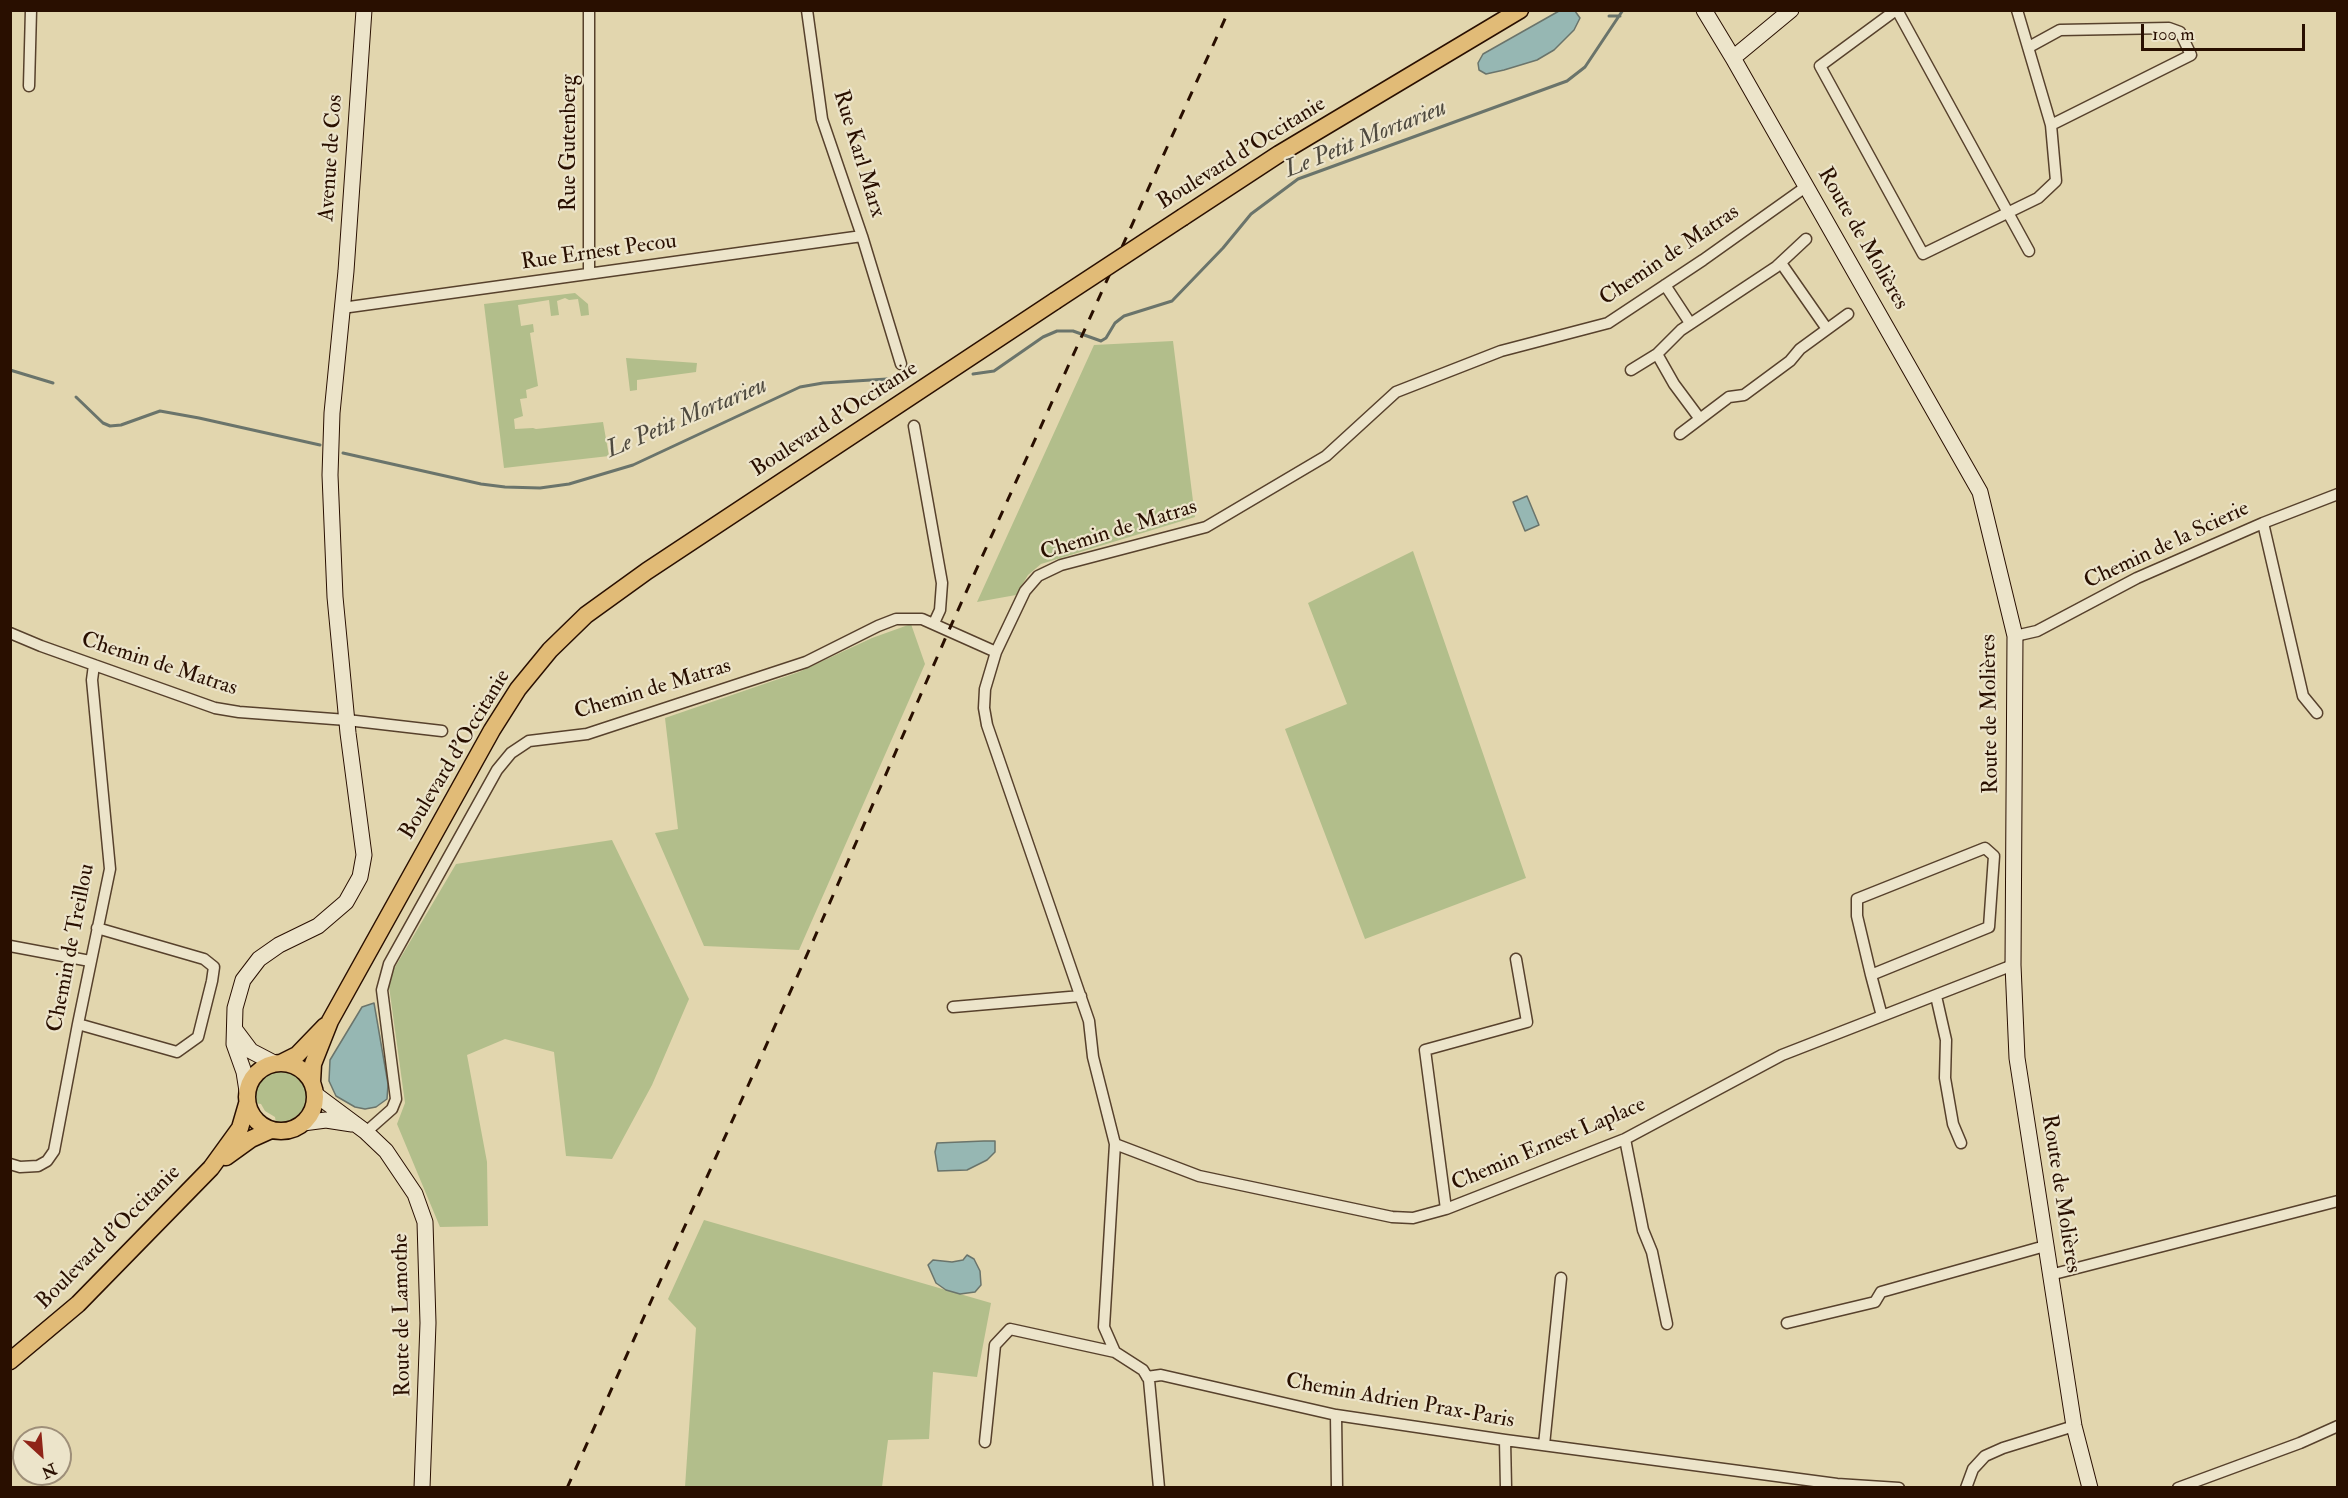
<!DOCTYPE html>
<meta charset="utf-8">
<style>
body{margin:0}
#map{position:relative;width:2348px;height:1498px;overflow:hidden;background:#e2d6ae;font-family:"IM FELL Double Pica",serif}
canvas{display:block}
.frame{position:absolute;inset:0;border:12px solid #290f00;pointer-events:none}
.north{position:absolute;left:12px;top:1426px;width:60px;height:60px;box-sizing:border-box;background:#ece4ca;border:2px solid #9e8f79;border-radius:50%;rotate:154deg;font-size:16px;font-weight:700;line-height:24px;text-align:center;color:#290f00}
.north::after{content:'';display:block;margin:auto;width:21px;height:27px;background:#8f2418;clip-path:polygon(50% 0,100% 100%,50% 72%,0 100%)}
.scale{position:absolute;left:2141px;top:24px;width:164px;height:27px;box-sizing:border-box;border:3px solid #290f00;border-top:0;padding-left:8px;font-size:18px;line-height:21px;white-space:nowrap;color:#290f00;-webkit-text-stroke:4px #ece4ca;paint-order:stroke}
</style>
<div id="map">
<canvas width="2348" height="1498"></canvas>
<div class="frame"></div>
<div class="north">N</div>
<div class="scale">100 m</div>
</div>
<script>
const c = document.querySelector('canvas').getContext('2d');
c.lineJoin = 'round';
function fill(path, color) { c.fillStyle = color; c.fill(path, 'evenodd'); }
const shape = rows => new Path2D(rows.map(r => 'M' + r).join(''));
function stroke(path, color, width, dash) { c.strokeStyle = color; c.lineWidth = width; c.lineCap = dash ? 'butt' : 'round'; c.setLineDash(dash || []); c.stroke(path); }
function write(font, color, halo, rows, align = 'center') {
  c.font = font + ' "IM FELL Double Pica",serif'; c.lineWidth = 4.5; c.setLineDash([]); c.textBaseline = 'middle'; c.strokeStyle = halo; c.fillStyle = color; for (const [text, x, y, turn = 0] of rows) {
    c.save(); c.translate(x, y); c.rotate((+turn || 0) * Math.PI / 180); c.textAlign = isNaN(turn) ? turn : align; if (halo) c.strokeText(text, 0, 0); c.fillText(text, 0, 0); c.restore();
  }
}
fill(shape([
 [575,293,588,304,589,315,581,316,578,299,569,300,565,298,557,301,559,315,551,316,549,300,518,305,521,326,533,324,534,332,530,333,538,386,526,390,527,398,520,399,523,416,514,419,515,429,533,428,536,429,603,422,609,456,504,468,484,304],
 [1173,341,1195,517,1041,564,1028,575,1016,595,977,602,1094,345],
 [626,358,697,363,696,372,637,380,637,390,630,391],
 [1413,551,1526,878,1365,939,1285,729,1347,704,1308,603],
 [911,624,925,664,799,950,704,946,655,833,678,829,665,718,799,672,872,638],
 [612,840,689,999,652,1085,612,1159,566,1156,554,1052,505,1039,467,1055,487,1162,488,1226,440,1227,397,1124,405,1103,388,979,456,864],
 [276,1071,294,1074,306,1088,307,1100,303,1111,288,1122,276,1123,275,1117,265,1111,261,1104,255,1103,257,1085,265,1076],
 [704,1220,991,1303,977,1377,933,1372,929,1439,888,1440,882,1487,685,1487,696,1328,668,1299]
]), '#b2be8b');
const water = shape([
 [1559,11,1575,11,1580,18,1574,30,1554,50,1537,60,1504,70,1486,74,1479,70,1478,63,1483,54,1559,11],
 [1527,496,1539,525,1525,531,1513,502,1527,496],
 [374,1003,388,1084,387,1099,376,1107,365,1109,355,1107,336,1096,329,1081,330,1060,362,1007,374,1003],
 [984,1141,995,1141,995,1152,987,1160,967,1170,938,1171,935,1152,937,1143,984,1141],
 [967,1255,974,1259,980,1271,981,1285,975,1292,960,1294,946,1290,936,1283,928,1265,933,1260,952,1262,963,1260,967,1255]
]);
fill(water, '#96b7b3');
stroke(water, '#6a746b', 1.5);
stroke(shape([
 [1609,16,1620,16],
 [10,370,53,383],
 [973,374,994,371,1043,337,1057,331,1073,331,1101,341,1106,338,1115,323,1124,316,1172,301,1223,248,1251,214,1298,179,1567,81,1585,67,1623,10],
 [76,397,103,423,110,426,121,425,160,411,199,418,320,445],
 [343,453,481,484,505,487,540,488,569,484,633,465,800,387,823,383,903,378]
]), '#6a746b', 3);
const street = shape([
 [589,10,589,274],
 [807,10,822,119,862,236,901,364],
 [1896,10,1820,66,1923,254,2038,198,2056,181,2051,125,2017,10],
 [1897,10,2029,251],
 [2029,47,2060,30,2169,28,2180,32,2191,55,2051,125],
 [29,86,31,10],
 [1781,263,1827,329],
 [1665,285,1690,323],
 [342,308,862,236],
 [1657,354,1674,384,1700,419],
 [1631,370,1657,354,1681,330,1776,267,1806,239],
 [914,426,942,583,940,610,934,623],
 [1680,434,1729,397,1744,395,1790,361,1800,349,1848,314],
 [2263,523,2303,696,2317,713],
 [10,633,41,646,215,708,239,712,347,720,442,731],
 [2015,636,2037,631,2137,578,2263,523,2338,494],
 [10,946,90,961],
 [1871,975,1989,927,1994,856,1985,848,1857,899,1857,916,1871,975,1882,1016],
 [1936,996,1946,1040,1945,1078,1953,1124,1961,1143],
 [953,1007,1081,996],
 [78,1024,177,1052,198,1037,212,981,214,967,204,959,97,928],
 [366,1132,392,1109,396,1099,382,990,389,964,497,770,511,753,529,741,587,734,806,662,878,626,896,619,922,619,996,652],
 [1625,1139,1643,1230,1652,1252,1667,1324],
 [1115,1144,1199,1176,1392,1217,1413,1218,1446,1209,1625,1139,1782,1055,2013,965],
 [10,1164,20,1167,38,1166,47,1161,54,1151,78,1024,110,869,92,680,94,665],
 [1446,1209,1425,1050,1527,1022,1516,959],
 [2050,1275,2338,1201],
 [1787,1323,1875,1302,1881,1292,2045,1246],
 [1147,1377,1161,1375,1336,1415,1505,1440,1837,1484,1899,1488],
 [1336,1415,1337,1488],
 [1505,1440,1506,1488],
 [985,1442,995,1345,1010,1329,1115,1352],
 [1544,1445,1561,1278],
 [1159,1488,1149,1380,1143,1370,1115,1352,1104,1327,1115,1144,1093,1057,1089,1021,987,725,984,708,985,689,996,652,1025,591,1038,576,1061,565,1206,527,1326,456,1396,392,1501,351,1608,323,1703,260,1807,186],
 [1966,1488,1973,1469,1985,1456,2003,1448,2074,1426],
 [2178,1488,2300,1443,2338,1426]
]);
const secondary = shape([
 [1704,10,1733,58,1980,492,2015,636,2013,965,2017,1058,2074,1426,2090,1488],
 [1733,58,1791,10],
 [236,1031,251,1051,274,1063],
 [247,1091,244,1072,234,1044,235,1008,243,980,259,959,279,945,318,926,346,902,360,877,364,855,348,733,335,597,330,475,332,413,346,271,364,10],
 [315,1094,366,1132,386,1151,415,1194,425,1222,428,1323,422,1488],
 [303,1123,326,1120,352,1124]
]);
const primary = shape([
 [1183,217,1279,154,1520,10],
 '247 1097a34 34 0 1 1 68 0a34 34 0 1 1-68 0Z',
 [281,1063,297,1055,325,1026],
 [312,1082,313,1064,330,1021,492,730,518,689,550,650,586,615,647,571,1055,301],
 [226,1157,251,1139,271,1130],
 [10,1361,78,1304,211,1168,240,1128,247,1104]
]);
stroke(street, '#57412c', 13);
stroke(secondary, '#290f00', 17);
stroke(primary, '#290f00', 19);
stroke(street, '#ece4ca', 10);
stroke(secondary, '#ece4ca', 15);
stroke(primary, '#e1bb77', 16);
stroke(shape([
 [567,1488,810,948,949,630,1229,10]
]), '#290f00', 3, [10, 10]);
const primaryBridge = shape([
 [1055,301,1183,217]
]);
stroke(primaryBridge, '#290f00', 19, []);
stroke(primaryBridge, '#e1bb77', 16);
write('22px', '#290f00', '#ece4ca', [
 ["Rue Gutenberg",570,143,-90],
 ["Rue Karl Marx",858,154,73],
 ["Boulevard d'Occitanie",1242,154,-32],
 ["Avenue de Cos",332,158,-86],
 ["Route de Molières",1862,239,60],
 ["Rue Ernest Pecou",599,253,-8],
 ["Chemin de Matras",1670,256,-34],
 ["Boulevard d'Occitanie",835,420,-33],
 ["Chemin de Matras",1119,531,-17],
 ["Chemin de la Scierie",2167,546,-25],
 ["Chemin de Matras",159,665,18],
 ["Chemin de Matras",653,690,-17],
 ["Route de Molières",1991,714,-91],
 ["Boulevard d'Occitanie",456,755,-59],
 ["Chemin de Treillou",72,948,-79],
 ["Chemin Ernest Laplace",1549,1145,-23],
 ["Route de Molières",2060,1194,81],
 ["Boulevard d'Occitanie",109,1238,-45],
 ["Route de Lamothe",403,1315,-91],
 ["Chemin Adrien Prax-Paris",1400,1402,10]
]);
write('italic 24px', '#4f4a3f', '#ece4ca', [
 ["Le Petit Mortarieu",1366,140,-22],
 ["Le Petit Mortarieu",687,419,-23]
]);
</script>
